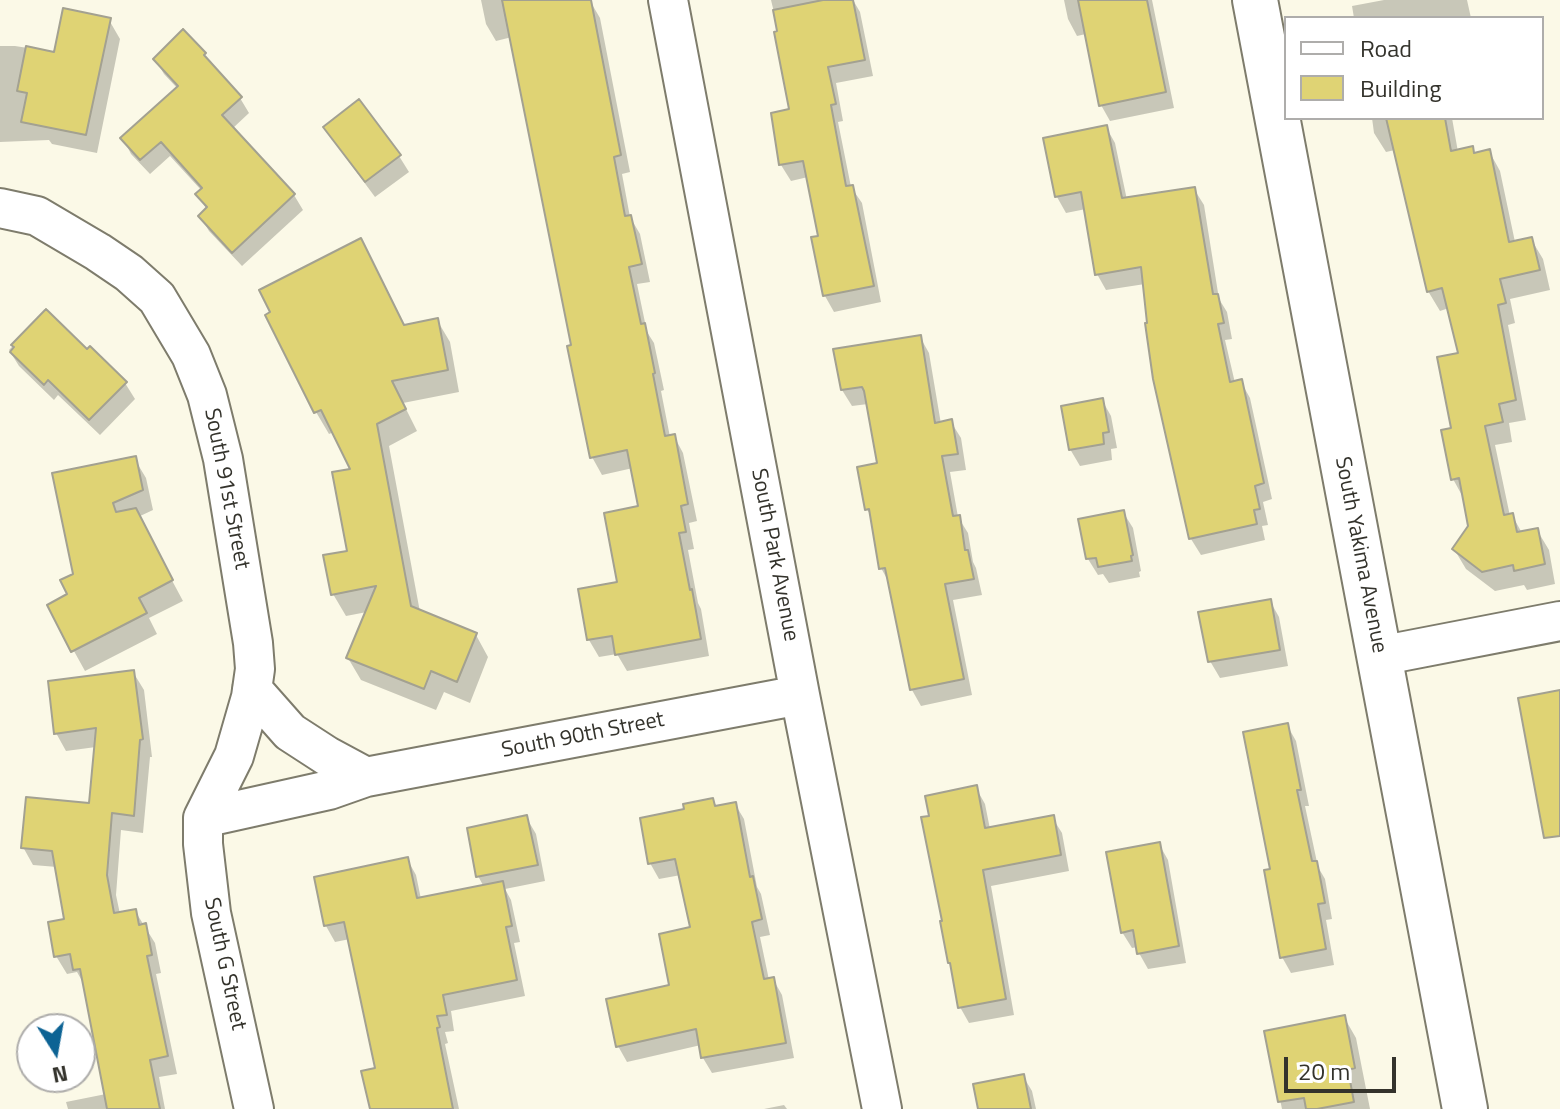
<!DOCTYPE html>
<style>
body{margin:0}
#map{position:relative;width:1560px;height:1109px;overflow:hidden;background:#fbf9e7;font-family:"Titillium Web",sans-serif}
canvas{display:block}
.legend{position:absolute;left:1284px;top:16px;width:260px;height:104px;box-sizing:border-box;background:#fff;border:2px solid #aeadab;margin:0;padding:10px 14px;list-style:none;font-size:24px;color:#34332c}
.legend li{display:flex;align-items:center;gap:16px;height:40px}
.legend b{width:40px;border:2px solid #aeadab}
.north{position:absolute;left:16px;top:1013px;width:80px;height:80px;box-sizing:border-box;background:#fff;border:2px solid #aeadab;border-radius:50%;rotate:169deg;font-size:22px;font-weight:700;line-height:32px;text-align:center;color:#34332c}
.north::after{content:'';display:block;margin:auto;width:28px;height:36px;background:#0d6394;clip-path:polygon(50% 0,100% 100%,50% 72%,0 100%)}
.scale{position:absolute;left:1284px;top:1057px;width:112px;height:36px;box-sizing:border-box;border:4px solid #34332c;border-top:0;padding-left:10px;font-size:24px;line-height:28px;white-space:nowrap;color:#34332c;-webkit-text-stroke:6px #fff;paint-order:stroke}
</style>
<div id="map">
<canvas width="1560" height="1109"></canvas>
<ul class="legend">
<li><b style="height:10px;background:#fff"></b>Road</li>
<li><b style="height:22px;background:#dfd374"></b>Building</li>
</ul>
<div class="north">N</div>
<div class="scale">20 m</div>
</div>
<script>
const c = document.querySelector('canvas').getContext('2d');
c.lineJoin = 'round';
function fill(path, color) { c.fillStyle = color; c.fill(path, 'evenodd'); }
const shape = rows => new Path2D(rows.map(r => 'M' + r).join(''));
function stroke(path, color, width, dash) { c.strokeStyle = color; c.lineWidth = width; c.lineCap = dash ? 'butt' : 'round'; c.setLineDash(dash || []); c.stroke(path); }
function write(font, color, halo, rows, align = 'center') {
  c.font = font + ' "Titillium Web",sans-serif'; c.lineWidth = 7; c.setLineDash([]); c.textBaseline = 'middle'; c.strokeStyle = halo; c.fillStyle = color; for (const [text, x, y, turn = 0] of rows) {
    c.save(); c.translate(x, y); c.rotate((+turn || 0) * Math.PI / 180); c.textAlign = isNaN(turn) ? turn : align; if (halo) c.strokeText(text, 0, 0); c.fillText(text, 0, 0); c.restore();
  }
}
fill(shape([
 [481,0,586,0,590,1,600,18,630,172,622,174,630,217,640,234,650,282,637,284,647,332,654,343,664,390,661,391,670,437,674,436,683,453,697,521,689,523,694,549,688,550,698,603,701,609,709,656,627,671,617,654,599,657,589,640,580,591,620,584,640,508,633,468,602,475,592,457,573,346,512,37,496,41,486,24],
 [771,0,853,0,860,12,873,76,836,83,843,121,838,122,851,187,862,203,881,302,834,312,825,296,813,239,820,238,808,177,791,181,781,165,774,126,791,111,779,33],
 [1064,0,1152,0,1174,108,1110,121,1101,105,1086,34,1077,36,1068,19],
 [1384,0,1467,0,1471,18,1354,18,1352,6],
 [109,20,120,39,97,153,52,144,49,140,0,142,0,46,15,46,28,48,39,68],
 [204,54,210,65,240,98,249,113,232,129,294,195,303,210,242,266,209,231,200,216,207,210,198,195,202,191,170,156,150,174,131,154,123,138,178,89,164,74,155,59],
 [1372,118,1452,118,1458,152,1472,149,1475,154,1489,151,1500,171,1515,242,1531,239,1543,259,1550,290,1510,299,1515,323,1508,325,1526,420,1509,423,1512,442,1495,445,1510,516,1512,515,1522,533,1537,530,1549,550,1555,584,1527,590,1524,585,1495,591,1466,569,1454,549,1470,526,1464,499,1453,479,1454,430,1460,354,1449,308,1440,311,1428,291,1395,150,1386,152,1374,133],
 [326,127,399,156,409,172,375,197,335,143],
 [1106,127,1115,143,1127,200,1194,189,1204,205,1219,299,1227,312,1232,339,1225,340,1235,383,1241,382,1250,398,1272,499,1263,502,1268,525,1262,526,1265,540,1201,555,1191,539,1155,379,1145,284,1106,290,1097,274,1086,209,1066,213,1057,197,1046,139],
 [373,263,405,327,437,320,450,342,459,392,403,403,417,431,389,446,420,612,476,635,488,657,470,703,444,692,436,710,361,680,348,658,367,612,346,616,333,594,350,552,353,471,334,432,329,434,316,412,267,316],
 [46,312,87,351,125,383,135,399,100,435,58,395,54,400,19,366,9,350],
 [920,337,929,353,941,424,951,422,961,438,966,470,950,472,958,517,968,533,973,562,976,568,982,595,953,600,972,695,921,706,912,690,891,586,881,568,873,520,867,509,879,465,868,404,852,406,842,390],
 [1102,400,1111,416,1117,448,1111,449,1112,460,1080,466,1070,449],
 [134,458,146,478,153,510,138,517,183,601,149,618,157,634,85,671,49,606,70,595,76,575],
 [1123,512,1133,528,1141,571,1139,572,1140,577,1109,583,1103,574,1098,575,1088,559],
 [1270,601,1279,617,1288,666,1220,678,1210,661],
 [133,672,144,690,152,757,150,757,143,833,121,830,116,895,120,914,135,911,155,943,161,973,156,974,177,1074,159,1077,165,1109,68,1109,66,1102,106,1094,85,986,77,972,67,974,56,956,66,920,57,867,33,865,23,847,90,805,96,747,66,751,56,733],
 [1287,725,1296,741,1309,806,1305,806,1318,867,1325,879,1332,919,1326,920,1334,965,1291,973,1282,957,1272,870],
 [976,788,985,804,990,829,1052,817,1062,833,1069,871,991,886,1014,1015,969,1023,960,1007,953,969,949,963,931,818],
 [712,800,717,807,735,804,744,819,757,887,761,894,770,935,760,937,769,980,773,979,782,995,794,1058,712,1073,703,1058,701,1045,627,1062,618,1046,671,987,692,928,681,875,659,879,650,863,686,811],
 [526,817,536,834,545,881,505,889,511,900,520,942,514,943,525,996,451,1011,454,1031,445,1032,448,1043,445,1044,459,1109,372,1109,377,1070,350,939,335,942,326,926,316,878,407,859,416,875,421,899,484,887,478,876],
 [1159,844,1168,860,1186,963,1148,969,1139,953,1138,947,1132,948,1122,932],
 [1344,1017,1356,1038,1370,1109,1282,1109,1266,1033],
 [1023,1076,1032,1091,1036,1109,981,1109],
 [784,1105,787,1109,764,1109]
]), '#0003');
const building = shape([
 [502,0,591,0,621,155,614,157,625,216,631,215,642,264,629,267,641,324,645,323,655,373,653,374,665,436,675,434,688,504,681,506,686,532,679,533,690,590,692,589,701,639,615,655,612,636,587,640,578,589,617,582,604,513,638,506,627,450,590,458,567,346,571,345,502,0],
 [823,0,853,0,865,60,828,67,836,104,831,105,846,186,853,185,874,286,823,296,811,237,818,236,803,161,779,165,771,113,789,109,774,32,777,31,773,10,823,0],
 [1078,0,1147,0,1166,92,1099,106,1078,0],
 [63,8,111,18,86,135,21,122,27,93,17,91,26,46,54,52,63,8],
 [183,29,206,53,204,55,242,97,222,115,295,194,232,253,198,216,207,207,195,194,202,188,161,142,140,160,120,138,178,86,153,59,183,29],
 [359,99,401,155,365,182,323,127,359,99],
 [1386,118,1445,118,1451,151,1473,146,1474,153,1490,149,1509,242,1532,237,1540,270,1500,279,1506,303,1498,305,1516,400,1499,404,1503,422,1485,426,1504,515,1513,513,1517,532,1538,528,1545,564,1514,571,1513,565,1482,572,1452,549,1468,526,1459,478,1451,480,1441,430,1451,428,1437,357,1458,353,1442,288,1427,292,1386,118],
 [1107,125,1122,198,1195,187,1213,294,1218,294,1224,323,1218,324,1230,382,1242,379,1264,483,1255,486,1260,509,1254,510,1257,524,1189,539,1153,379,1145,323,1147,323,1141,267,1095,275,1081,192,1055,197,1043,138,1107,125],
 [361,238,404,325,438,318,448,370,392,381,406,409,377,424,411,606,477,633,457,682,431,671,424,689,346,658,376,586,331,595,323,555,347,551,332,472,350,469,321,410,314,413,265,315,270,312,259,290,361,238],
 [46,309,87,349,90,346,127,382,89,420,48,380,44,385,10,352,14,347,11,345,46,309],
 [921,335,935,423,952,419,958,454,942,456,953,516,960,515,965,550,968,550,974,579,945,584,964,679,910,690,885,568,879,569,869,509,865,510,857,467,877,463,864,391,862,387,841,390,833,349,921,335],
 [1103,398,1109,432,1103,433,1104,444,1069,450,1061,406,1103,398],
 [136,456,143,490,113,503,116,512,136,508,173,580,139,598,147,613,71,652,47,605,67,594,60,580,73,574,52,473,136,456],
 [1124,510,1133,555,1131,556,1132,561,1098,567,1096,558,1086,559,1078,519,1124,510],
 [1271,599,1280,650,1208,662,1198,612,1271,599],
 [134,670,143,739,140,740,134,816,112,813,107,875,114,913,136,909,139,925,146,923,152,955,147,956,168,1056,150,1060,160,1109,107,1109,80,969,73,970,70,954,54,957,48,922,64,919,52,851,21,848,26,797,89,803,96,728,54,734,48,681,134,670],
 [1560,690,1560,836,1544,838,1518,698,1560,690],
 [1288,723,1301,790,1297,790,1312,861,1317,861,1325,903,1318,904,1326,949,1280,958,1264,870,1270,869,1243,732,1288,723],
 [977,785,985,828,1054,815,1061,855,983,870,1006,999,958,1008,950,963,948,963,940,921,942,921,921,817,929,816,925,796,977,785],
 [713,798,715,806,736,802,750,877,753,876,762,919,752,922,764,979,774,977,786,1043,701,1058,696,1029,616,1047,606,999,669,985,659,934,690,927,675,859,648,864,640,818,684,809,683,804,713,798],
 [527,815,538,865,476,877,467,828,527,815],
 [1160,842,1179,946,1137,954,1133,930,1121,933,1106,852,1160,842],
 [408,857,417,898,503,881,512,926,506,927,517,980,443,995,447,1015,437,1016,440,1027,437,1028,453,1109,370,1109,361,1071,375,1068,344,922,324,926,314,877,408,857],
 [1345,1015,1355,1068,1348,1070,1354,1102,1317,1109,1306,1109,1304,1098,1278,1102,1264,1031,1345,1015],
 [1024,1074,1031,1109,978,1109,973,1084,1024,1074]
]);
fill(building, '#dfd374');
stroke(building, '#a3a191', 2);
const minor = shape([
 [668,0,800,695,882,1109],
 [0,208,37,216,98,252,129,273,157,298,191,355,207,395,223,459,253,643,255,669,251,697,234,756,203,818,203,844,211,913,254,1109],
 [1379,656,1560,621],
 [252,689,290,732,327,756,366,777],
 [203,818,329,790,366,777,800,695]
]);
const secondary = shape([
 [1255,0,1465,1109]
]);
stroke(minor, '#7e7c6c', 42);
stroke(secondary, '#7e7c6c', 48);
stroke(minor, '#fff', 38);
stroke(secondary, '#fff', 44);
write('22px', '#34332c', '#fff', [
 ["South 91st Street",226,489,79],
 ["South Park Avenue",774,555,79],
 ["South Yakima Avenue",1360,555,79],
 ["South 90th Street",583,736,-11],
 ["South G Street",224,964,78]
]);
</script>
